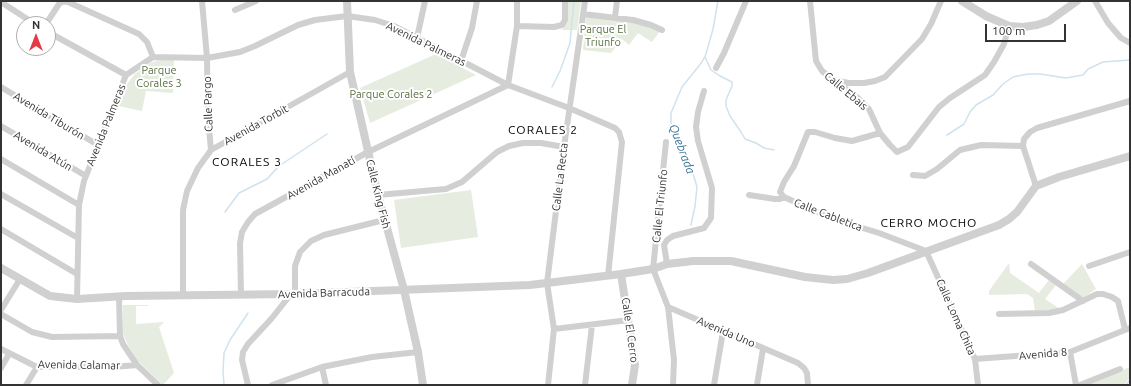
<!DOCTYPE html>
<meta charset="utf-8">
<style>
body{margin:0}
#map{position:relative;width:1131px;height:386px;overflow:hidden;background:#fff;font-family:Ubuntu,sans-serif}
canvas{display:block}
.frame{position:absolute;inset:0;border:2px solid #333;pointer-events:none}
.north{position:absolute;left:16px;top:16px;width:40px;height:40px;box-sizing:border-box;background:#fff;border:1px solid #adadad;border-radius:50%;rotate:0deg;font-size:11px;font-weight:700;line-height:16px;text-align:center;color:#333}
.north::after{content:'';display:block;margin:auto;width:14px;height:18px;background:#e63946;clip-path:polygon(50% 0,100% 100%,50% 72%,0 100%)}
.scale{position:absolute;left:985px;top:24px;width:81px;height:18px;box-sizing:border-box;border:2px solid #333;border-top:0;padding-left:5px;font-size:12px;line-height:14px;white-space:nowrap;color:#333;-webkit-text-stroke:3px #fff;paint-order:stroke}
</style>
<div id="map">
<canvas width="1131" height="386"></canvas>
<div class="frame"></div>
<div class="north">N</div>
<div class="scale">100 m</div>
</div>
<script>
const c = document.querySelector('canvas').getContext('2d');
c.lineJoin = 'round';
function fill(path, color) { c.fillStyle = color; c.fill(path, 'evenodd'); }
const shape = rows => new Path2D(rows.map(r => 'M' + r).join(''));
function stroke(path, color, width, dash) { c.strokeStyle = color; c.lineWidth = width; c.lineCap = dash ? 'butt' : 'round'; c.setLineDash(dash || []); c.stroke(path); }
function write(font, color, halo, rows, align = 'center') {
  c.font = font + ' Ubuntu,sans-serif'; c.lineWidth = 4; c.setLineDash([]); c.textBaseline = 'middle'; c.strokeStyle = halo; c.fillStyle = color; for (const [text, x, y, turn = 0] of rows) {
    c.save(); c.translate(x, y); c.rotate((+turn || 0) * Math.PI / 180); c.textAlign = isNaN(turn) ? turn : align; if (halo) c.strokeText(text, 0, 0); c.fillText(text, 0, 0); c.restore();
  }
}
fill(shape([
 [568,1,581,1,577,30,562,30,565,25],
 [586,16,633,22,660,31,652,42,638,33,629,45,622,39,611,53,583,50],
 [436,54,476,75,370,123,360,88],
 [174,59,173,93,146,91,142,111,119,106,127,84,135,74,150,63,160,60],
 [471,190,478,237,401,248,394,200],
 [1009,263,1010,273,1039,293,1049,280,1056,285,1045,299,1060,309,1035,311,1033,298,1027,294,989,295,989,291],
 [1082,264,1096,289,1084,297,1080,296,1063,284],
 [123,305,148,305,148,306,136,306,136,324,164,322,159,327,174,373,163,385,137,360,128,345,123,334],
 [1130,367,1130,378,1124,385,1086,385]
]), '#e6ecdf');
stroke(shape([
 [705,57,711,70,720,76,732,82,732,86,726,100,726,106,730,116,741,132,745,139,756,143,764,148,774,150],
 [552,87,560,71,570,43,574,1],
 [947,135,964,124,970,112,976,105,993,95,1003,84,1013,77,1028,74,1040,74,1066,78,1083,75,1088,69,1103,62,1130,60],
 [225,212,239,193,267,179,279,166,327,134],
 [691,225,695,206,697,187,692,170,683,156,671,123,671,113,682,87,702,62,706,54,713,29,718,1],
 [224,385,223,371,224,353,230,340,248,313],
 [1126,385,1130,380]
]), '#cfe2ee', 1.5);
stroke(shape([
 [202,1,207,58,208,118,211,150],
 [810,1,816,61,822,71,859,99,869,109,880,133],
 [1095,1,1108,23,1121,38,1130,43],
 [1,2,35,24],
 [235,10,256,1],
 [583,14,633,20,651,25,662,30],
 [615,17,617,1],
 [46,24,59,4,63,1,68,2,139,34,147,42,153,57],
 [517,26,554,27,562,25,565,20,565,1],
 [48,32,126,75],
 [417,38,425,1],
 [461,61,472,28,477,1],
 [716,68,724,53,746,1],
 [833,80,849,83,864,83,875,81,885,77,922,39,931,24,941,1],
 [1,87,98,145],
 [1,126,86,176],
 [666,142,653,269,668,307,798,363,804,368,807,373,808,385],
 [1,159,79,205],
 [913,175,925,176,937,169,960,150,981,145,1023,146],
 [1036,186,1023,146,1024,139,1030,132,1037,128,1130,101],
 [1,194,78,238],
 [378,195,446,189,462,182,497,152,509,146,523,143,541,143,564,147],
 [749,195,775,199,780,199,784,197],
 [1,229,77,274],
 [667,264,664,245,667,240,673,236,704,228,711,218,712,188,698,141,696,127,698,112,704,91],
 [1031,264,1083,301],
 [1089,266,1130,252],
 [295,294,295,266,300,252,311,241,324,235,384,220],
 [183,295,183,210,187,191,198,168,211,150,350,72],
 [241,295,240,243,242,232,248,222,255,214,368,152,508,85,517,26,517,1],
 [119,296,120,336,123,344,137,365,158,385],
 [77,299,79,205,84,181,126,75,153,57,207,58,240,52,255,46,298,25,315,20,347,16,375,20,394,26,508,85,569,108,615,128,619,132,622,142,608,276],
 [668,307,674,360,673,385],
 [1,310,20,279],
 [1,314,32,332,52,337,120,336],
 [999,314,1049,313,1063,310,1097,294,1103,294,1112,297,1118,301,1125,329],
 [554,329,629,320],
 [1,349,37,367,113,367,137,365],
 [1070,352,1076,385],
 [975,359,1070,352,1130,328],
 [322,367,326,385],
 [1,368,9,354],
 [26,385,37,367],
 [248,385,242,360,243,352,248,344,272,318,291,294],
 [272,385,322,367,372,357,418,352],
 [548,385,554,329,547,283,564,147,585,1],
 [585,385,592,325],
 [714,385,723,331],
 [757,385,763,349],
 [978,385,975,359,926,251,879,233,833,219,784,197,780,192,784,182,794,166,808,132,815,132,835,138,852,141,880,133,890,145,897,152,908,147,939,107,950,98,985,75,994,62,1004,44,1009,26],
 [1080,385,1120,369]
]), '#d0d0d0', 6);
stroke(shape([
 [347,1,350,72,378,195,404,290,418,352,423,385],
 [962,1,986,16,1009,26,1023,27,1037,25,1049,21,1077,1],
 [1,268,50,296,77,299,126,296,295,294,530,285,621,274,653,269,667,264,693,261,731,261,805,277,833,280,847,279,868,273,999,225,1009,219,1017,212,1036,186,1059,177,1130,156],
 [621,274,635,365,632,385]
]), '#d0d0d0', 8);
write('11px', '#56703f', '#fff', [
 ["Parque El",603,29],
 ["Triunfo",603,42],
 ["Parque",159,70],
 ["Corales 3",159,83],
 ["Parque Corales 2",391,94]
]);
write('11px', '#333', '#fff', [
 ["Avenida Palmeras",426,44,26],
 ["Calle Ebais",846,91,40],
 ["Calle Pargo",208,104,-92],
 ["Avenida Tiburón",49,116,31],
 ["Avenida Palmeras",106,125,-68],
 ["Avenida Torbit",256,125,-29],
 ["Avenida Atún",43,151,31],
 ["Calle La Recta",560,177,-83],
 ["Avenida Manatí",321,178,-29],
 ["Calle King Fish",378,194,76],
 ["Calle El Triunfo",660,206,-84],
 ["Calle Cabletica",828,215,21],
 ["Avenida Barracuda",324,293,-2],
 ["Calle Loma Chita",956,317,66],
 ["Calle El Cerro",630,330,82],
 ["Avenida Uno",726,332,23],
 ["Avenida 8",1043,354,-5],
 ["Avenida Calamar",79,365,1]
]);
c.letterSpacing = '1px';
write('12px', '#000', '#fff', [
 ["CORALES 2",543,130],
 ["CORALES 3",247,162],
 ["CERRO MOCHO",929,223]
]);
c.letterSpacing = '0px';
write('italic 12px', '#3f7597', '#fff', [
 ["Quebrada",682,149,69]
]);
</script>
